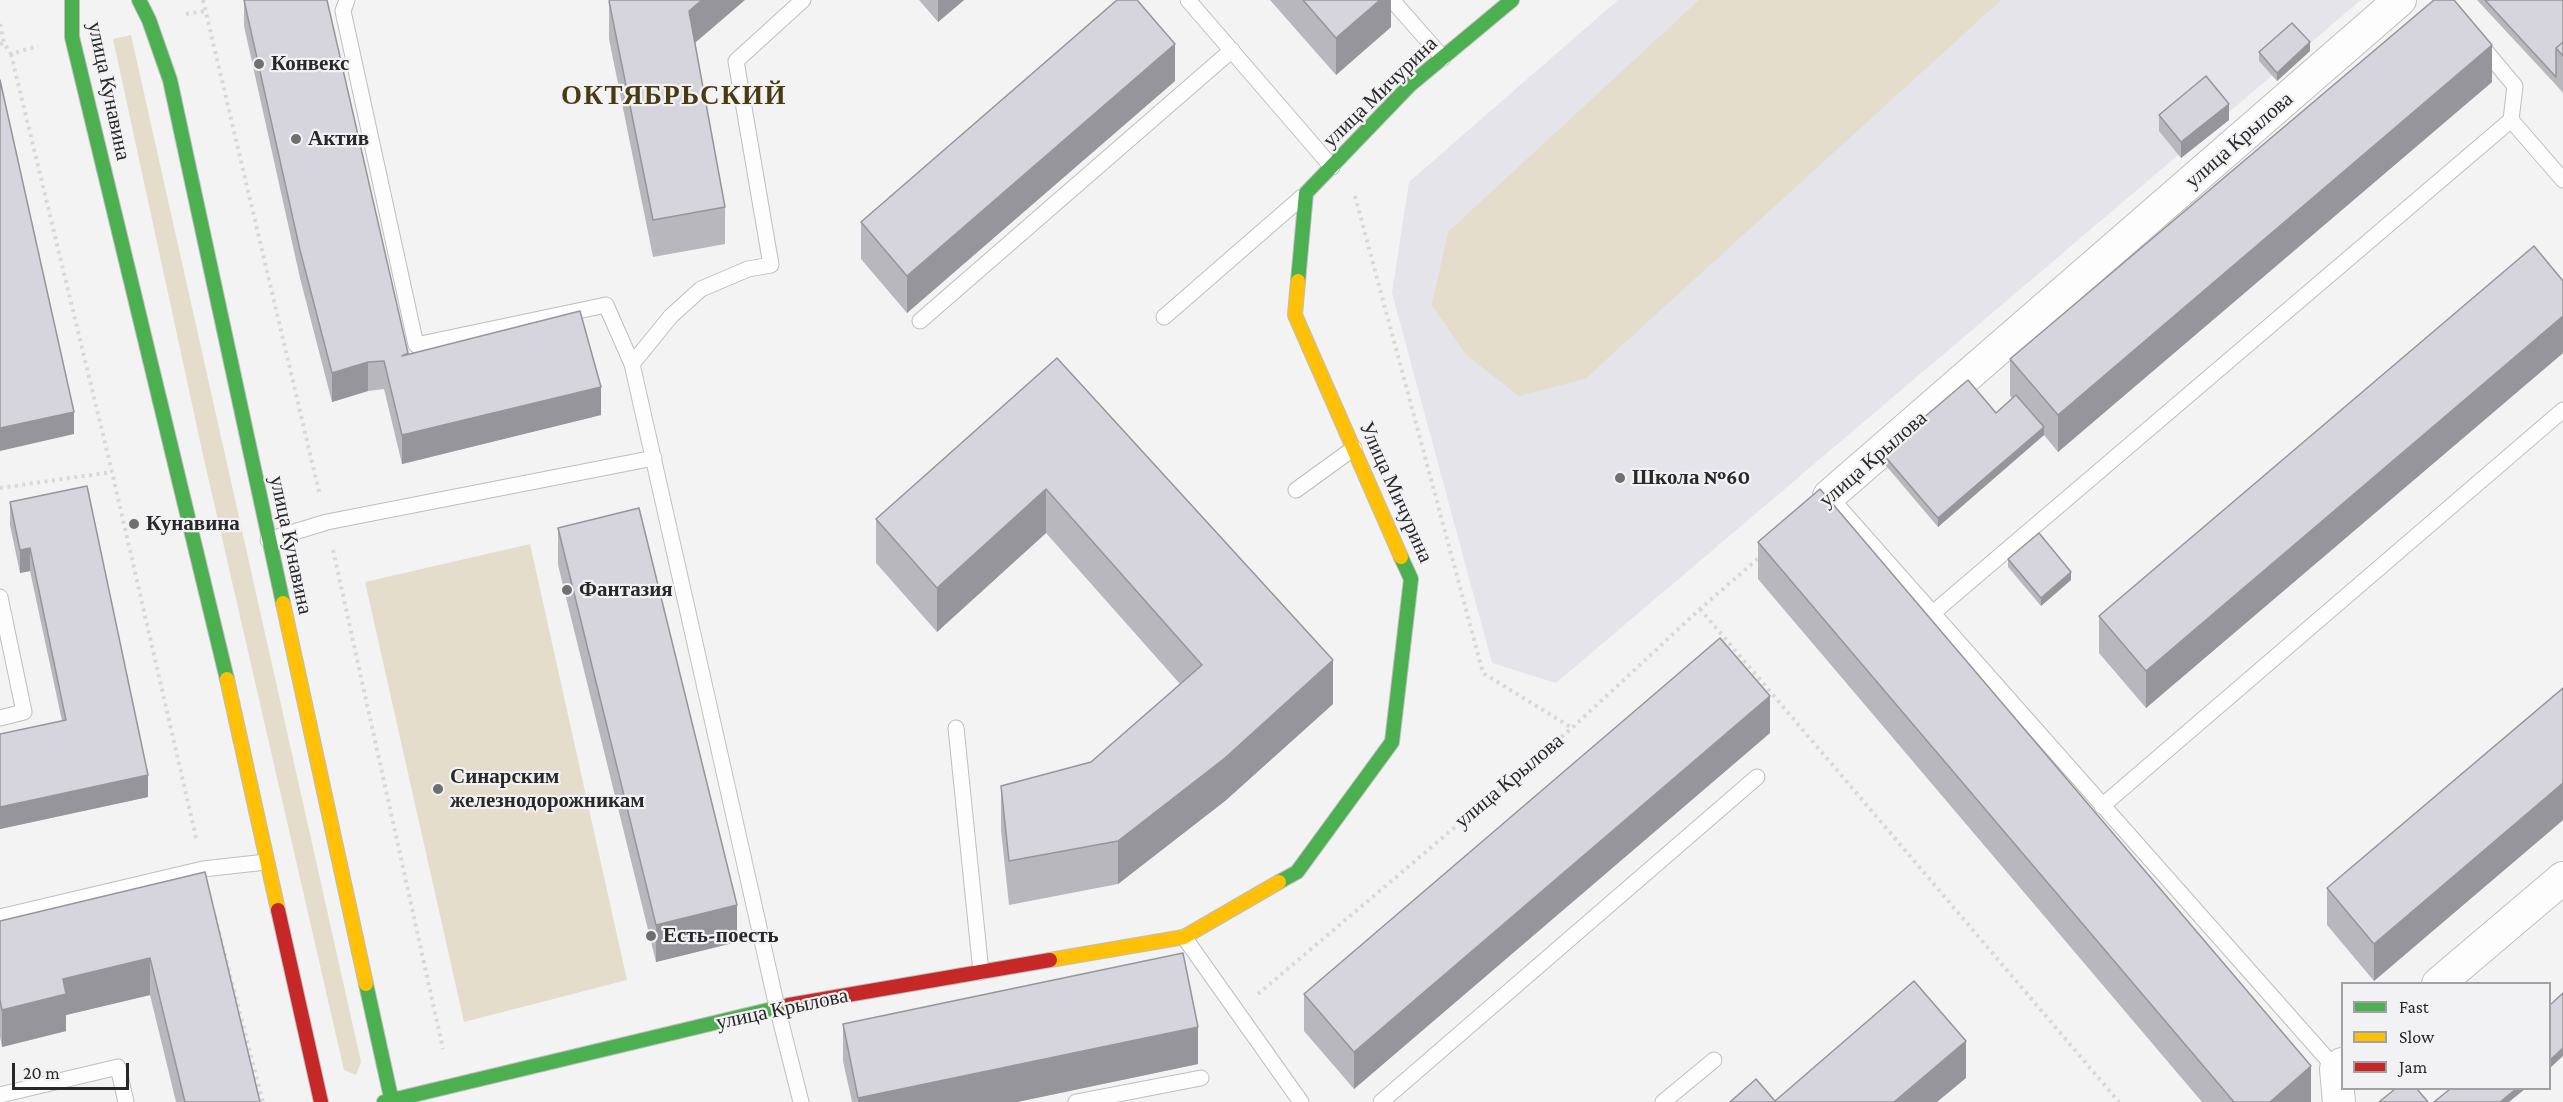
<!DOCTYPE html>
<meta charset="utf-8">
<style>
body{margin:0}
#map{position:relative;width:2563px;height:1102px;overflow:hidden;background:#f3f3f4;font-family:"Crimson Pro",serif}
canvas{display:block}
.legend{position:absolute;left:2341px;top:982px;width:210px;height:108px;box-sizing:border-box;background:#f2f2f5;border:2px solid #a1a1a3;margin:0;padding:8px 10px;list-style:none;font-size:18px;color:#282829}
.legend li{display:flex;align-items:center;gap:12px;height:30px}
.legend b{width:30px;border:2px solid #a1a1a3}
.scale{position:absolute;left:12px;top:1063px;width:117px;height:27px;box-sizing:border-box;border:3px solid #282829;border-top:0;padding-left:8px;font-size:18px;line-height:21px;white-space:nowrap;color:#282829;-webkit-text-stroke:4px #f2f2f5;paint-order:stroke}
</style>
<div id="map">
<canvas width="2563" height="1102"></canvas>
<ul class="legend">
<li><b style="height:8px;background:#4caf50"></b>Fast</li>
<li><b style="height:8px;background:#ffc107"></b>Slow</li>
<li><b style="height:8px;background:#c62828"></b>Jam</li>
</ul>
<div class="scale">20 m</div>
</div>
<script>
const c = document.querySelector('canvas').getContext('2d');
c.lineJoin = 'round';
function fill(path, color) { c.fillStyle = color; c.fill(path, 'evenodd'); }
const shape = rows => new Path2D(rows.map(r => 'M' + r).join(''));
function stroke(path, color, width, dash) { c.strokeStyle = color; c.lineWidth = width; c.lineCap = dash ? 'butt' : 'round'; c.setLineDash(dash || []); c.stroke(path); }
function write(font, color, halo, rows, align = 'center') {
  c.font = font + ' "Crimson Pro",serif'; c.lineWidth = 4.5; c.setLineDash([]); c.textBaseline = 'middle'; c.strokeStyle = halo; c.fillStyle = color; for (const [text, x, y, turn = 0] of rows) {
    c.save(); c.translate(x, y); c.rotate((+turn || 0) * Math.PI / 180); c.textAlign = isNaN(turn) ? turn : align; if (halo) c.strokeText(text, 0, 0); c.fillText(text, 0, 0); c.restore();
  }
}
fill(shape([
 [1618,0,2361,0,1556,683,1492,663,1392,293,1409,182]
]), '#e4e4ea');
fill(shape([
 [1699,0,2001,0,1585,379,1519,396,1466,355,1432,305,1448,232],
 [131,35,361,1062,356,1075,344,1070,203,455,113,39],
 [530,544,627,980,464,1022,365,582]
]), '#e4ddcb');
const lane = shape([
 [347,0,343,11,416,345,606,305,632,364,777,1007,801,1102],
 [1188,0,1332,167],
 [1392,0,1443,58],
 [2479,43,2515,86,2511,120,2563,180],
 [1164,317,1302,197],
 [920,321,1232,50],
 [632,364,671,316,701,289,748,269,771,265,736,61,803,0],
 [1296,490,1354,448],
 [1829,496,2336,1069],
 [268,540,327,522,654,458],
 [0,597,24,712,0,718],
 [1934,612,2511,120],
 [956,728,981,972],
 [2102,806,2563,410],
 [0,917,203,869,266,862],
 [1184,937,1301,1102],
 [0,1095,118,1067,126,1102],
 [1076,1102,1201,1078],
 [1381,1102,1757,777],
 [1663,1102,1714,1060]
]);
const street = shape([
 [1829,496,2400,0],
 [2438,984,2563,878],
 [2339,1102,2336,1069,2342,1064]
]);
const fast = shape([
 [72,0,72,37,227,679],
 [139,0,149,20,170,80,283,603],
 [1298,281,1306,193,1411,84,1512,0],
 [1279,882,1297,872,1392,742,1411,579,1401,557],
 [366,984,392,1102],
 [384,1102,789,1005]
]);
const slow = shape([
 [1298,281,1295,315,1401,557],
 [283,603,366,984],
 [227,679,278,910],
 [1050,960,1184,937,1279,882]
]);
const jam = shape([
 [278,910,321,1102],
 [789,1005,1050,960]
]);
stroke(lane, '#bebebf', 17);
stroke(street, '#bebebf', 34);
stroke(fast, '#bebebf', 16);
stroke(slow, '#bebebf', 16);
stroke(jam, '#bebebf', 16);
stroke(shape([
 [203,0,320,496],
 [186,14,205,11],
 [0,24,4,43],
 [0,44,4,43,11,54,38,46],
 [11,54,112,472,197,842],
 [1355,196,1483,673,1572,728],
 [0,488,112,472],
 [333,550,443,1049],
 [1700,609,2119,1102],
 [215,917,263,1102],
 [1258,994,1572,728,1700,609,1761,556]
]), '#d8d8d9', 4, [3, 4.5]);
stroke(lane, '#fdfdfd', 15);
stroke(street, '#fdfdfd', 32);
stroke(fast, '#4caf50', 14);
stroke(slow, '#ffc107', 14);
stroke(jam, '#c62828', 14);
fill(shape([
 [244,0,327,0,408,355,601,415,402,464,384,389,368,391,332,402,300,278,244,26],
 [919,0,964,0,938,22],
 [1270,0,1391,0,1391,27,1336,75],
 [2477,0,2563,0,2563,93,2556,85],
 [609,1,695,43,725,207,725,244,653,257,609,39],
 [2310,51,2277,81,2259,61,2259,52],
 [1175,81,907,313,861,259,861,222],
 [2492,82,2058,452,2044,435,1938,527,1882,461,1882,453,1996,413,2012,398,2010,396,2010,359],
 [2159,115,2229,120,2181,158,2159,131],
 [2563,281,2563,353,2146,708,2099,653,2099,616],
 [1057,358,1333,704,1225,801,1118,884,1009,905,1001,830,1001,786,1091,762,1180,684,1046,533,937,632,876,563,876,519],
 [10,502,148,797,0,829,0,734,62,721,30,571,20,573,10,525],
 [558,528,737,942,656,962,558,565],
 [1758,542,2311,1102,2202,1102,1758,579],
 [2008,559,2071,580,2041,606,2008,567],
 [2563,688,2563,820,2374,981,2327,925,2327,888],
 [1770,733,1354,1089,1304,1031,1304,994],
 [205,872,260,1102,176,1102,150,995,66,1015,66,1031,2,1047,0,1037,0,921],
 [843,1024,1198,1064,1017,1102,852,1102,843,1061]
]), '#b8b7be');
fill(shape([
 [702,0,745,0,689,48,689,11],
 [938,0,964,0,938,22],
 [1380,0,1391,0,1391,27,1336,75,1336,38],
 [2310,42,2310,51,2277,81,2277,73],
 [1175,44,1175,81,907,313,907,276],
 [2492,45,2492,82,2058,452,2058,415],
 [2229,104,2229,120,2181,158,2181,142],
 [2563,316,2563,353,2146,708,2146,671],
 [368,362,368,391,332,402,332,373],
 [601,387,601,415,402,464,402,435],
 [74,412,74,434,0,451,0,428],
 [2044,427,2044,435,1938,527,1938,518],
 [1046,489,1046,533,937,632,937,588],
 [30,548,30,571,20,573,20,550],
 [2071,572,2071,580,2041,606,2041,598],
 [1333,660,1333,704,1225,801,1118,884,1118,841],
 [1770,696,1770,733,1354,1089,1354,1052],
 [148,775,148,797,0,829,0,807],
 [2563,783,2563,820,2374,981,2374,944],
 [737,905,737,942,656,962,656,925],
 [150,958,150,995,66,1015,66,1031,2,1047,2,1010,63,979],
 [1198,1027,1198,1064,1017,1102,858,1102,858,1098],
 [1966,1041,1966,1078,1937,1102,1894,1102],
 [2563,1048,2563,1056,2550,1068,2550,1060],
 [2311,1066,2311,1102,2270,1102],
 [2516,1089,2525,1089,2509,1102,2500,1102]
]), '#96959b');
const building = shape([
 [244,0,327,0,408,353,402,356,580,311,601,387,402,435,384,361,368,362,332,373,300,250,244,0],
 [610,0,702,0,689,11,725,207,653,220,609,1,610,0],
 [1117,0,1137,0,1175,44,907,276,861,222,1117,0],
 [1303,0,1380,0,1336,38,1303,0],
 [2434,0,2454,0,2492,45,2058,415,2010,359,2434,0],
 [2485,0,2563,0,2563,42,2556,48,2556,77,2485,0],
 [2292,23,2310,42,2277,73,2259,52,2292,23],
 [2563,42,2563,56,2556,48,2563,42],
 [2206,76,2229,104,2181,142,2159,115,2206,76],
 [0,80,74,412,0,428,0,80],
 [2534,246,2563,281,2563,316,2146,671,2099,616,2534,246],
 [1057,358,1333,660,1225,758,1118,841,1009,861,1001,786,1091,762,1202,665,1046,489,937,588,876,519,1057,358],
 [1968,380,1996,413,2016,395,2044,427,1938,518,1882,453,1968,380],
 [87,486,148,775,0,807,0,734,66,720,30,548,20,550,10,502,87,486],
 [1820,489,2311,1066,2270,1102,2234,1102,1758,542,1820,489],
 [639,508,737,905,656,925,558,528,639,508],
 [2039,533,2071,572,2041,598,2008,559,2039,533],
 [1720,638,1770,696,1354,1052,1304,994,1720,638],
 [2563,688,2563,783,2374,944,2327,888,2563,688],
 [205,872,260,1102,185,1102,150,958,63,979,66,994,2,1010,0,1000,0,921,205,872],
 [1183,953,1198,1027,858,1098,843,1024,1183,953],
 [1914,981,1966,1041,1894,1102,1730,1102,1756,1079,1775,1101,1914,981],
 [2563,993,2563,1048,2550,1060,2550,1005,2563,993],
 [2395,1089,2417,1089,2428,1102,2379,1102,2395,1089],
 [2450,1089,2516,1089,2500,1102,2434,1102,2450,1089]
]);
fill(building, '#d6d5dd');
stroke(building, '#96959b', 1.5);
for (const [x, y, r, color] of [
 [259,64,6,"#6f6f70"],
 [296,139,6,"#6f6f70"],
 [1620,478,6,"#6f6f70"],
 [134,524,6,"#6f6f70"],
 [567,590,6,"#6f6f70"],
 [438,789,6,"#6f6f70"],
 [651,936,6,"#6f6f70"]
]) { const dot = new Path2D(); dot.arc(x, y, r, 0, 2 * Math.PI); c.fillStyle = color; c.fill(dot); stroke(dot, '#f2f2f5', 2); }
write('bold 21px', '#282829', '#f2f2f5', [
 ["Конвекс",271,64],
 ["Актив",308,139],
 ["Школа №60",1632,478],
 ["Кунавина",146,524],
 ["Фантазия",579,590],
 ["Синарским",450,777],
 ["железнодорожникам",450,801],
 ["Есть-поесть",663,936]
], 'left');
write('21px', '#282829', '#f2f2f5', [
 ["улица Кунавина",109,91,78],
 ["улица Мичурина",1380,92,-44],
 ["улица Крылова",2239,140,-41],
 ["улица Крылова",1873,459,-41],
 ["Улица Мичурина",1396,492,66],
 ["улица Кунавина",291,545,78],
 ["улица Крылова",1509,781,-40],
 ["улица Крылова",782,1009,-12]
]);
c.letterSpacing = '1.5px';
write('bold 27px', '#483b12', '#f2f2f5', [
 ["ОКТЯБРЬСКИЙ",674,96]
]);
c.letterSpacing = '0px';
</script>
